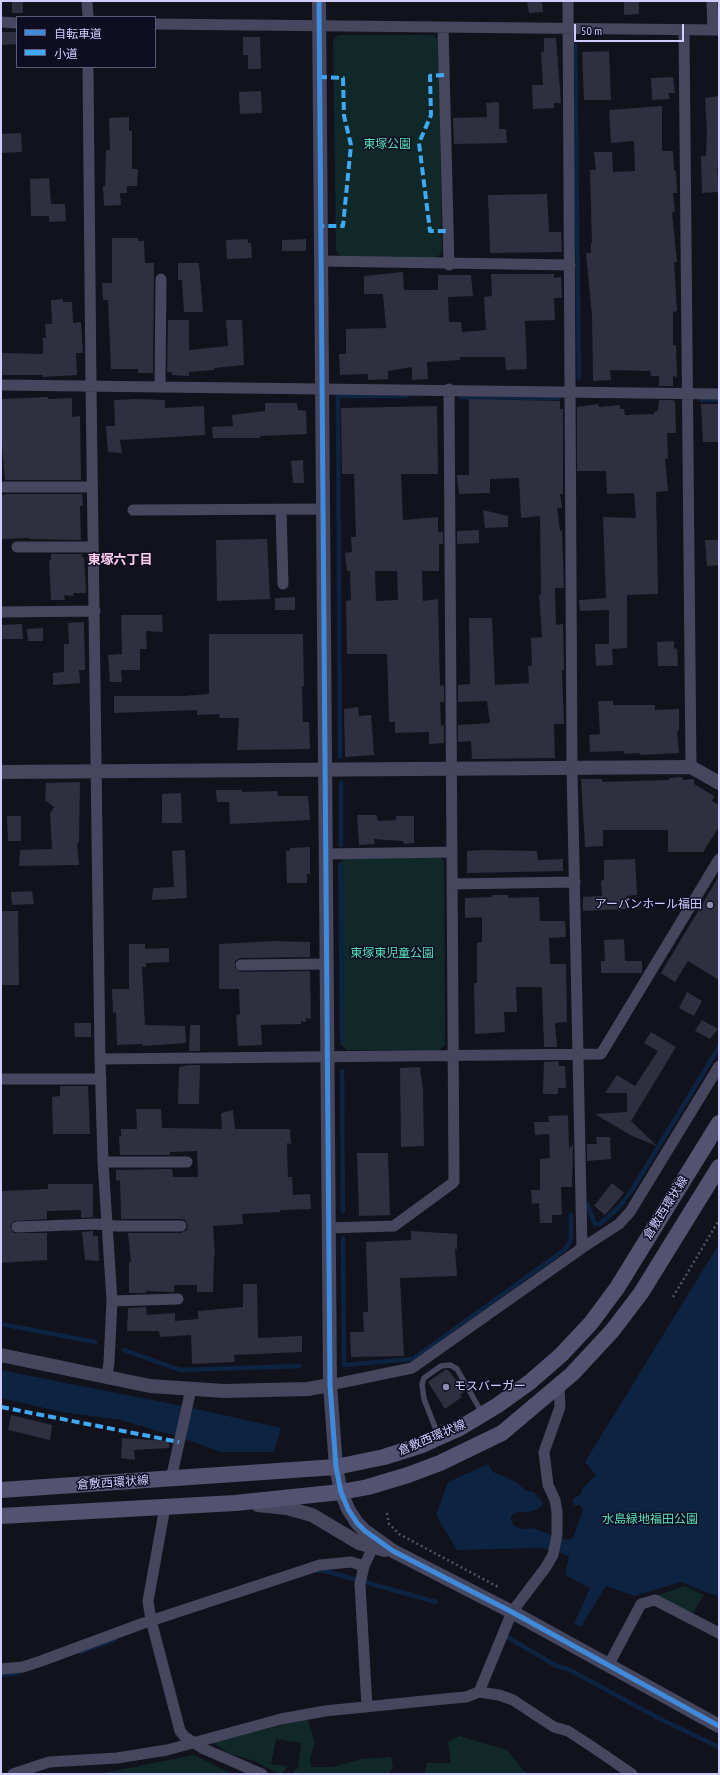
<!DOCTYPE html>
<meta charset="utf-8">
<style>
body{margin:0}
#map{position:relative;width:720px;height:1775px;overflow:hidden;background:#12121d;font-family:"PT Sans Narrow","Noto Sans JP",sans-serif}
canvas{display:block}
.frame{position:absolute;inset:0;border:2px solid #cfcdff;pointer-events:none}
.legend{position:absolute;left:16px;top:16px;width:140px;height:52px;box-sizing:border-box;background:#0f0d21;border:1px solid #5c5a7a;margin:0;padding:5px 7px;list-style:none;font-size:12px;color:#cfcdff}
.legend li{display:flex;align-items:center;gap:8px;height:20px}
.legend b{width:20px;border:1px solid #5c5a7a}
.scale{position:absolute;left:574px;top:24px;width:110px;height:18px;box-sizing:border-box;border:2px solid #cfcdff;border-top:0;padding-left:5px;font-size:12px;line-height:14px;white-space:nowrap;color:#cfcdff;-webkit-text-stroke:3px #0f0d21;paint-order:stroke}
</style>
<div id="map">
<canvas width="720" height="1775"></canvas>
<div class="frame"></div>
<ul class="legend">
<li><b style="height:5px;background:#408adc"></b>自転車道</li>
<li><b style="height:5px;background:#3fa9f5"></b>小道</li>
</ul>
<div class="scale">50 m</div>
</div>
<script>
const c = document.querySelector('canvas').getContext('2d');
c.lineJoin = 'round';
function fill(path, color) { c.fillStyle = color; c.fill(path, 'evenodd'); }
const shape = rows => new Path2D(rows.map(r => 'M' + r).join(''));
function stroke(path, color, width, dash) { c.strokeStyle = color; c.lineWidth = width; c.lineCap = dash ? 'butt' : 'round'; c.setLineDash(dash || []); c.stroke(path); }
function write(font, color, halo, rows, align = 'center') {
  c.font = font + ' "PT Sans Narrow","Noto Sans JP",sans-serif'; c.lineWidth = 3; c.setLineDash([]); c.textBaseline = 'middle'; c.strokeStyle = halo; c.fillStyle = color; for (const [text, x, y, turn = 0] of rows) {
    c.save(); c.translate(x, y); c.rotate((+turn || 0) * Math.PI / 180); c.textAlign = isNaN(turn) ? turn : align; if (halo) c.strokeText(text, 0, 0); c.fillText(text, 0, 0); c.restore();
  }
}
fill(shape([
 [338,35,433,35,439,40,442,252,435,259,340,256,336,250,333,40],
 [438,856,444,861,445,1045,439,1050,347,1050,340,1044,338,864,345,858],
 [685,1586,704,1595,693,1613,656,1596],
 [308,1719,315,1743,310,1758,311,1767,332,1767,362,1759,391,1757,393,1767,389,1774,291,1774,298,1768,301,1743,276,1739,271,1764,288,1766,282,1774,279,1774,254,1761,228,1753,212,1742],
 [459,1736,507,1750,523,1770,529,1774,424,1774,427,1763,451,1763,448,1742],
 [194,1755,233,1774,65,1774,104,1773]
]), '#102827');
fill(shape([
 [719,1244,719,1597,681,1582,634,1596,606,1586,581,1627,574,1624,590,1588,565,1575,569,1557,557,1551,540,1548,457,1550,436,1515,448,1482,488,1464,493,1472,514,1481,527,1491,533,1492,542,1501,543,1506,530,1512,517,1512,511,1516,511,1521,514,1526,523,1529,532,1528,567,1540,573,1538,583,1510,580,1505,573,1505,573,1499,581,1494,582,1489,596,1475,585,1462],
 [1,1370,182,1406,177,1435,168,1434,121,1420,62,1412,1,1398],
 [192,1408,281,1428,274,1452,221,1452,185,1439]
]), '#0d2342');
stroke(shape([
 [575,45,579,378],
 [461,397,558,398],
 [702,400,719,400],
 [340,757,338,396,407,396],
 [341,783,341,845],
 [341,865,342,1041],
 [342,1071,343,1211],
 [587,1204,595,1224,600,1224,619,1207,632,1190,719,1047],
 [343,1238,344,1365,413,1359,564,1250,569,1244,571,1237,571,1215],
 [1,1324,95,1342],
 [124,1350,180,1370,299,1366],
 [318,1571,322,1570,436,1602],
 [507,1637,555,1665,570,1670,660,1719,719,1747],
 [81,1652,114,1640],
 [1,1675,18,1673]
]), '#0d2342', 4.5);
fill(shape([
 [12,1,23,1,23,13,12,13],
 [527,1,542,1,543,12,529,13],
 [624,1,639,1,639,14,624,15],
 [1,32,17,32,17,44,1,45],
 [243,37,260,37,261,69,248,69,248,55,243,55],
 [544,38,556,38,561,103,554,103,554,108,533,109,532,85,543,85,541,52,544,52],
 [609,51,611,100,584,100,582,52],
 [673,77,675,93,668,93,670,99,652,100,651,78],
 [261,91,262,113,240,114,239,92],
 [719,96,719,167,717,167,719,192,702,193,701,156,706,156,707,132,705,98],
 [499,102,499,129,506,129,507,143,454,144,453,118,487,117,486,103],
 [662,106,662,151,673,151,674,171,676,171,677,193,673,193,675,212,672,212,677,262,674,262,677,311,673,312,673,345,676,345,677,377,673,376,673,386,659,386,659,376,651,376,650,371,610,370,611,380,593,381,592,315,586,253,591,253,591,243,592,243,590,170,596,170,594,152,612,152,613,172,635,171,634,141,611,143,609,110],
 [129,117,129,131,132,131,132,169,138,169,137,186,127,186,127,193,120,193,121,205,104,206,103,186,105,186,106,150,110,150,109,118],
 [21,133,22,152,1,153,1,134],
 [49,178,51,204,65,204,66,221,49,222,49,216,31,216,30,179],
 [547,194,549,232,561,232,562,252,490,253,488,195],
 [112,238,138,238,138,241,144,241,145,263,154,263,153,373,138,373,138,369,111,369,108,300,103,300,102,283,112,283],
 [248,239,248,243,251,243,252,258,227,259,226,240],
 [306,239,306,251,282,251,282,240],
 [178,263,199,263,203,312,184,312,182,280,178,280],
 [403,272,404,290,438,290,438,275,471,275,473,296,448,297,449,322,461,322,462,332,486,330,484,297,492,296,491,274,554,274,554,278,561,277,562,298,554,298,555,320,525,321,527,369,506,370,505,357,460,357,460,360,427,362,428,379,412,380,412,367,388,371,388,379,368,380,368,374,340,375,339,354,346,354,346,329,386,328,383,294,364,294,364,276],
 [63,299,63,302,72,302,73,323,81,322,83,353,76,353,77,375,43,377,43,375,1,375,1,353,43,354,43,338,46,338,45,324,52,324,51,300],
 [168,320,189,320,189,350,228,346,226,320,242,320,244,365,214,368,214,370,189,372,189,376,172,375,172,372,167,372],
 [48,397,48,399,72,398,72,417,80,416,81,480,5,480,1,434,1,399],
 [136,399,165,400,165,408,204,406,205,435,120,440,122,453,108,452,106,426,115,426,114,400],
 [469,399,560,401,560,409,563,409,563,494,560,494,562,508,557,508,560,531,562,531,564,588,555,588,556,625,563,624,564,670,562,670,564,724,554,724,555,758,472,759,471,741,458,742,458,725,490,723,487,701,458,702,458,685,470,684,469,618,492,618,495,685,529,683,528,666,532,666,531,638,542,637,539,595,541,595,540,516,521,518,519,478,490,479,490,493,459,494,457,475,469,475],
 [659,400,673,400,675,402,676,433,667,433,668,459,665,459,668,491,656,492,658,594,627,595,627,648,612,649,613,665,596,666,595,644,609,644,609,610,580,611,579,600,606,598,603,517,636,518,634,493,607,494,606,471,577,471,577,407,598,404,599,407,620,405,620,409,624,409,625,415,654,414,654,412,658,411],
 [265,403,297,403,298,410,306,411,307,434,260,436,260,438,213,438,212,427,233,426,232,415,265,411],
 [701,404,719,404,719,442,703,442],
 [437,406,438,474,401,474,403,520,438,517,438,532,443,532,443,544,439,544,439,571,422,571,423,601,438,599,440,686,444,685,444,702,440,702,441,726,444,725,444,743,429,744,429,732,395,733,395,722,389,722,387,654,347,654,346,601,351,600,350,571,347,571,345,553,352,552,351,537,356,537,354,474,342,474,341,408],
 [375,571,397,571,398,600,376,601],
 [303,460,304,483,293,483,291,461],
 [7,494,82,494,83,506,80,506,81,540,29,539,29,538,1,539,1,495],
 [483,510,508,516,508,527,485,528],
 [479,530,479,543,457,544,457,531],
 [267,539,270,599,217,601,216,540],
 [705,540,719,540,719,565,707,566],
 [51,554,82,554,82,557,84,557,86,593,73,593,73,596,64,595,65,600,51,600,49,561,51,560],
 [295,597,295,610,275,610,275,598],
 [121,615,162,615,163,632,146,631,147,649,140,649,140,670,121,670,122,682,110,682,108,655,122,654],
 [84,622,85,670,79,670,80,683,53,685,53,673,64,672,64,644,69,644,68,623],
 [22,624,23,639,1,639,1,625],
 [43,628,43,641,28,641,27,629],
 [209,634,303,634,304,686,302,686,303,722,309,722,310,749,237,750,239,718,220,718,219,714,197,715,197,710,114,713,114,696,184,696,209,694],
 [674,641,674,649,677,648,678,666,658,666,657,642],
 [598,701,613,701,613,705,655,705,655,710,679,709,679,731,677,731,679,753,639,755,640,753,624,754,624,751,590,752,589,735,600,734],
 [358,707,359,716,371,715,374,755,345,757,344,709],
 [682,777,683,780,694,779,694,784,714,796,712,801,719,805,719,827,703,852,668,852,668,830,603,830,603,846,585,847,581,779,602,779,602,782,669,780,669,778],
 [80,782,79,843,77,843,79,865,19,866,20,850,52,849,50,814,54,807,45,800,46,783],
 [216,790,242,790,242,792,277,791,278,796,308,796,310,820,230,824,229,802,217,802],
 [181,793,182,823,162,823,162,794],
 [357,815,375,815,377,816,378,821,396,820,396,816,414,816,414,843,404,844,403,841,374,839,375,844,359,845],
 [7,816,21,816,21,841,8,841],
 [310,847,310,874,307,874,307,883,287,883,286,851,290,851,290,848],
 [185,850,187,898,152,900,153,888,174,887,172,851],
 [484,850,537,851,538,860,563,859,563,871,467,873,467,851],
 [635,859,637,895,626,896,626,909,583,911,583,897,602,896,601,881,604,880,604,860],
 [719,876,719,980,688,961,675,982,661,973],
 [32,891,34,904,12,905,11,892],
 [492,895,508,895,508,898,539,897,540,921,565,921,566,937,549,938,550,964,566,964,567,1022,555,1023,557,1047,544,1047,542,987,516,987,517,1012,504,1012,505,1032,475,1034,474,983,477,983,477,943,482,942,482,917,465,918,465,898,492,897],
 [1,911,18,911,19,985,1,985],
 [624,939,625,961,642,961,642,973,601,973,601,961,605,961,604,940],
 [274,941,310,942,310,957,241,958,235,961,235,968,241,972,310,971,311,1019,306,1018,306,1022,301,1021,301,1024,261,1025,262,1045,238,1046,236,1015,240,1014,239,989,219,989,219,944],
 [129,944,145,944,145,949,169,948,169,962,146,963,146,967,142,967,145,1025,185,1026,186,1043,143,1046,142,1044,117,1045,116,1012,113,1013,112,989,129,989],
 [687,992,702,1001,694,1016,679,1008],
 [702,1020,718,1029,710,1039,695,1031],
 [74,1023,91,1023,91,1037,75,1037],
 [190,1025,200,1025,200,1051,189,1051],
 [651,1032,676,1047,631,1121,657,1146,630,1135,595,1114,627,1112,627,1093,605,1093,617,1075,635,1086,658,1051,644,1043],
 [558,1061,559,1066,565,1066,566,1088,558,1088,558,1094,543,1094,544,1062],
 [189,1065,200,1065,199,1104,178,1104,179,1067],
 [420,1067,423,1090,424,1146,401,1147,400,1068],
 [60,1086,88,1086,90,1134,53,1134,52,1097,60,1096],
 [136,1109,161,1109,162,1128,165,1128,222,1129,221,1113,233,1110,235,1129,290,1129,291,1144,287,1143,288,1177,292,1177,293,1195,310,1194,311,1209,280,1210,280,1212,242,1214,243,1224,213,1226,215,1256,214,1256,213,1292,197,1292,197,1285,174,1285,174,1292,146,1291,146,1293,129,1293,129,1262,131,1262,128,1233,181,1233,187,1230,188,1226,185,1220,181,1219,121,1219,120,1180,116,1181,116,1170,172,1169,173,1177,198,1177,197,1151,170,1152,170,1155,120,1155,119,1136,121,1136,121,1129,137,1129],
 [568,1115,569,1149,573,1144,572,1187,561,1187,562,1215,552,1215,552,1223,540,1223,539,1203,532,1204,531,1190,540,1190,540,1159,550,1158,549,1134,535,1135,534,1122,549,1122,548,1116],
 [596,1137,610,1137,611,1159,587,1161,587,1144,597,1144],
 [357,1153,388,1153,390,1215,359,1216],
 [612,1183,624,1193,605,1215,594,1206],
 [48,1184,93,1184,93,1217,81,1218,81,1210,47,1211,47,1219,14,1221,10,1227,14,1233,47,1233,47,1260,1,1263,1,1191,48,1189],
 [93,1231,93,1236,98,1236,99,1261,85,1260,82,1232],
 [411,1231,457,1234,457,1249,455,1249,457,1276,400,1278,404,1356,351,1357,350,1332,364,1332,363,1312,368,1312,366,1242,411,1240],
 [243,1284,257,1284,258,1338,302,1336,302,1352,234,1355,235,1362,192,1364,191,1335,160,1337,159,1331,127,1331,128,1308,146,1307,147,1315,175,1313,175,1321,198,1319,198,1311,243,1307],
 [445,1370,448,1370,465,1391,460,1395,462,1397,445,1409,428,1382],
 [11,1415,52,1425,50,1440,8,1430],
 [122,1438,169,1441,169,1448,134,1450,135,1460,121,1458]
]), '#302f3f');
stroke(shape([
 [673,1297,719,1220],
 [387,1513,389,1524,399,1534,500,1588]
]), '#485864', 2.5, [2, 3]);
stroke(shape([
 [439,1437,424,1399,422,1384,424,1378,441,1366,450,1365,457,1369,482,1413]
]), '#46475e', 5.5);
stroke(shape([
 [87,1,88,17],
 [712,1,713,30],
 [1,22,17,23],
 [155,24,719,30],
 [443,27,449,265],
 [684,30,691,767],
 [88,67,91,386,100,1059,103,1162,112,1301,109,1362,107,1376],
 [321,261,570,265],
 [1,385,719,394],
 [160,387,161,279],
 [4,487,92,487],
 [133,510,323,509],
 [281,510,283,584],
 [17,547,93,547],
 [1,612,95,611],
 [325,854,452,852],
 [452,884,575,882],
 [241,965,326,964],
 [100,1059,601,1054,719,859],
 [1,1079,101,1079],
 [103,1162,187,1162],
 [17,1227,96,1224,117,1226,181,1226],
 [328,1228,394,1226,454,1182,449,389],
 [582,1248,619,1224,630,1212,719,1066],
 [112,1301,178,1299],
 [330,1385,412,1368,582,1248,572,768,568,1],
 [171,1479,191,1389],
 [165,1507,148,1601,151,1620,180,1731,185,1737,204,1749,262,1774],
 [364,1566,360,1584,367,1707],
 [608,1666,641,1604,655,1600,719,1633],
 [1,1669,23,1667,41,1661,141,1624,320,1565,351,1562,364,1566,373,1547],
 [479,1692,512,1612,546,1567,553,1555,557,1535,557,1512,555,1500,548,1485,544,1452,560,1407,559,1386],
 [13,1774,49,1762,117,1758,167,1750,281,1719,325,1711,444,1699,466,1697,479,1692,499,1695,513,1700,554,1727,568,1731,597,1750,632,1774]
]), '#46475e', 11);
stroke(shape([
 [319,1,330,1385,336,1467,341,1492,348,1509,357,1523,365,1531,393,1551,512,1612,719,1726],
 [1,772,691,767,719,783],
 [1,1355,150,1386,224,1391,308,1389,330,1385],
 [258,1505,287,1508,312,1515,359,1543,385,1550]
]), '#46475e', 14);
stroke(shape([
 [1,1490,336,1467,384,1457,422,1445,460,1428,498,1405,530,1382,561,1355,591,1323,617,1288,719,1123],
 [1,1516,235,1503,341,1492,368,1487,408,1475,440,1463,502,1433,572,1374,612,1331,641,1293,719,1167]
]), '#535371', 16);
stroke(shape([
 [444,75,430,76,431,115,419,143,430,231,448,231],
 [319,77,343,78,344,116,351,145,343,226,320,226],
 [1,1407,179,1442]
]), '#3fa9f5', 4, [8, 4]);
stroke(shape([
 [319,1,330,1385,336,1467,341,1492,348,1509,357,1523,365,1531,393,1551,512,1612,719,1726]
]), '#408adc', 5);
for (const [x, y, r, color] of [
 [710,905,4,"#8d8cb0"],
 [446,1387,4,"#8d8cb0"]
]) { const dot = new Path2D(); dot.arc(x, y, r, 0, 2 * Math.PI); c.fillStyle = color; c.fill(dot); stroke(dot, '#0f0d21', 1.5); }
write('12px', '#58e0b6', '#0f0d21', [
 ["東塚公園",387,145],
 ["東塚東児童公園",392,954],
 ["水島緑地福田公園",650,1520]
]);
write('12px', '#cfcdff', '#0f0d21', [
 ["アーバンホール福田",702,905],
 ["モスバーガー",454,1387,"left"]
], 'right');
write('12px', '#cfcdff', '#0f0d21', [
 ["倉敷西環状線",666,1208,-58],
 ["倉敷西環状線",432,1438,-23],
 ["倉敷西環状線",113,1483,-4]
]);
write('bold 13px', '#ffcff0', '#0f0d21', [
 ["東塚六丁目",120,560]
]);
</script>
